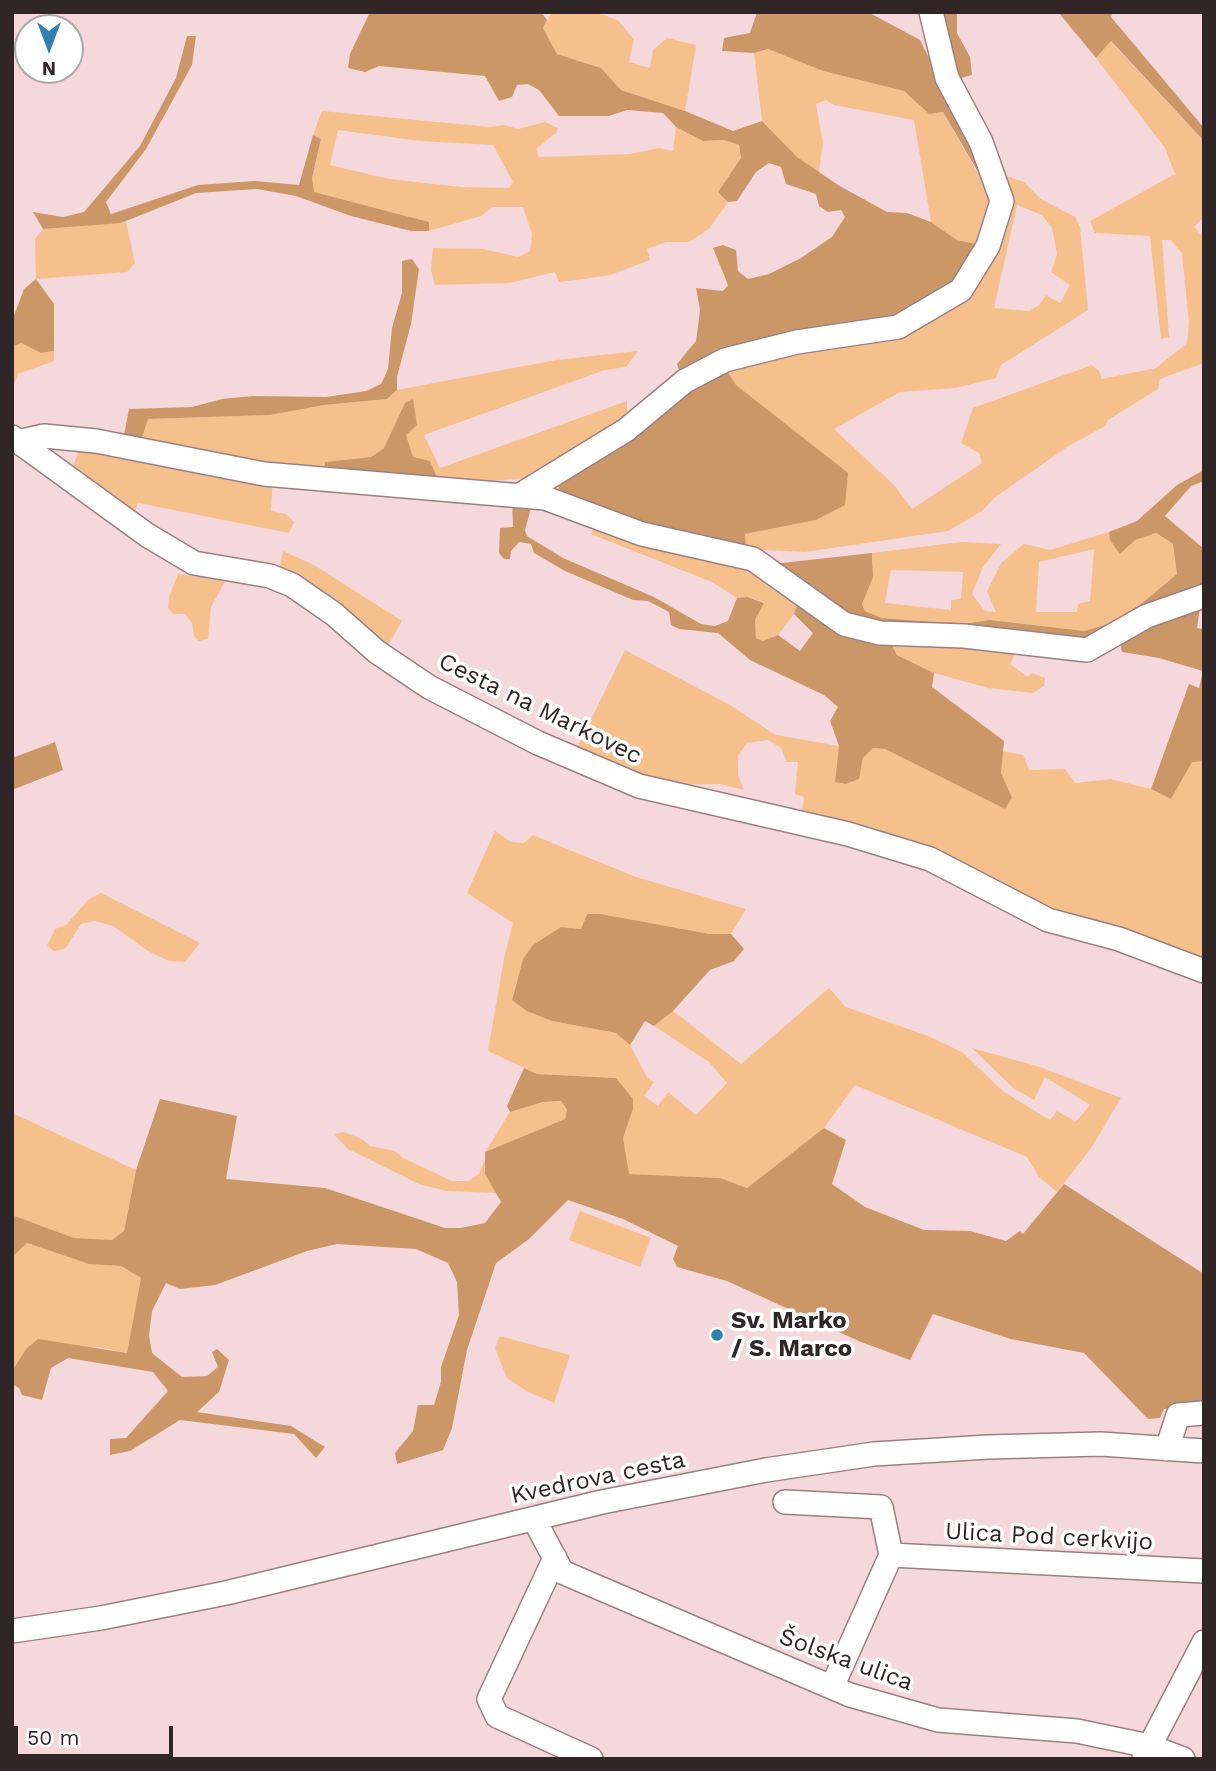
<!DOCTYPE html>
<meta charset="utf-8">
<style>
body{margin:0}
#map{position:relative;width:1216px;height:1771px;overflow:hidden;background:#f5d8db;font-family:"Work Sans",sans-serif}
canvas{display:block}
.frame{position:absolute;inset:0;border:14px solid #312627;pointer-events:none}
.north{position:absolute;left:14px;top:14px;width:70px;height:70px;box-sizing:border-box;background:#fff;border:2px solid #ada8a9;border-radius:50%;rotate:180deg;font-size:19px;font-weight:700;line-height:28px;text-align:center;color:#312627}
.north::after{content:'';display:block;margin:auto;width:24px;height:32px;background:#317eb1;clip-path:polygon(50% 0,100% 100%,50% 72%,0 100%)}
.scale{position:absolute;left:14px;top:1726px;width:159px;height:32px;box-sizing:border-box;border:4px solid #312627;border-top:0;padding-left:9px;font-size:21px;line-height:24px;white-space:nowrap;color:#312627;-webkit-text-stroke:5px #fff;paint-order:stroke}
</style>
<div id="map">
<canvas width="1216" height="1771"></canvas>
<div class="frame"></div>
<div class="north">N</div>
<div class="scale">50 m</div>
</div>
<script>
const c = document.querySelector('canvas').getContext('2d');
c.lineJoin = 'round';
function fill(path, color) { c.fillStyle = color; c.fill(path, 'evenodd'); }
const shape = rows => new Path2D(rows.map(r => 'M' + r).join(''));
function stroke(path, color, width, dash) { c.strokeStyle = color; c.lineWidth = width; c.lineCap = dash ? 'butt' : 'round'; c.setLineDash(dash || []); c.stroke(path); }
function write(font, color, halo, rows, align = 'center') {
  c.font = font + ' "Work Sans",sans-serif'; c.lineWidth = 7; c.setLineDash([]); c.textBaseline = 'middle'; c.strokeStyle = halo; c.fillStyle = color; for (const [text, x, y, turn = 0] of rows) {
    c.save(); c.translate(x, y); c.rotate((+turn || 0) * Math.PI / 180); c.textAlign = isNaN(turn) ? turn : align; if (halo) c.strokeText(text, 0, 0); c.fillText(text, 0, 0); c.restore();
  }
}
fill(shape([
 [552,12,597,12,619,21,634,40,629,62,650,68,653,50,667,38,696,45,685,111,621,90,601,68,557,54,543,28],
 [1110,41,1204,141,1204,217,1194,227,1204,238,1204,363,1160,379,1158,389,1108,420,1105,426,1067,447,994,498,982,511,948,531,805,552,746,549,744,534,816,520,725,368,967,294,1000,174,1024,182,1041,199,1075,217,1080,227,1088,310,1001,365,996,378,956,388,900,392,834,429,895,486,912,509,982,463,979,453,961,443,973,408,1092,365,1099,371,1102,379,1156,368,1187,343,1189,322,1182,254,1171,240,1162,240,1169,337,1161,339,1150,236,1095,233,1090,221,1175,174,1165,148,1096,58],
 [1017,205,1042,215,1052,228,1057,254,1051,272,1070,285,1060,303,1046,295,1039,305,1029,311,994,308],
 [768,49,823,71,904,91,929,114,943,112,976,170,983,167,993,200,982,245,957,240,931,222,914,120,834,105,826,100,816,104,823,142,819,173,797,157,762,121,754,53],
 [322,111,490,127,505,125,518,129,545,122,558,128,556,133,536,149,539,157,630,154,659,148,673,151,676,127,703,141,724,140,739,145,741,158,718,192,728,202,710,228,689,242,666,242,647,249,650,260,610,275,584,279,559,282,555,272,510,283,435,285,431,270,433,248,484,249,518,257,530,251,532,234,523,207,493,207,481,216,429,231,429,222,313,192,312,178,321,139,313,135],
 [338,130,420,141,493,145,513,182,509,188,462,187,389,179,330,165],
 [126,222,135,263,127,272,36,279,35,239,43,229],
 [21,343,41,353,54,351,54,361,18,374,12,388,13,346],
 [638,351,626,367,605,370,424,435,440,468,627,401,627,417,532,478,457,483,439,481,430,461,413,458,406,435,396,426,384,448,371,457,326,462,325,466,247,461,140,443,147,419,270,415,324,405,387,399,397,390,556,360],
 [81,445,273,476,271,511,286,514,294,522,289,533,138,503,133,518,70,474],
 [596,523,754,565,799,597,794,614,778,635,763,642,756,638,755,620,764,602,747,597,737,598,712,582,591,534],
 [1109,532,1110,540,1135,540,1155,533,1173,544,1177,574,1141,604,1110,623,1085,631,990,620,961,624,882,618,865,611,862,604,873,564,872,553,962,542,1001,544,983,567,972,594,985,611,996,612,987,591,1002,562,1024,544,1050,550],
 [1094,549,1090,601,1078,604,1077,612,1036,612,1039,562],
 [891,570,963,572,961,599,951,600,951,610,885,603],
 [283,551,314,565,402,621,386,649,279,571],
 [209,573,228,576,211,607,208,639,199,641,194,636,192,623,185,614,174,614,168,609,169,597,178,574,198,577],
 [891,643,1020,645,1010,664,1028,677,1032,673,1045,678,1044,686,1033,693,988,688,934,673,897,655],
 [625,650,730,705,776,735,839,746,835,782,846,784,859,779,863,758,872,748,885,749,1005,809,1012,798,1001,773,1002,751,1023,755,1029,770,1065,769,1075,783,1111,779,1151,789,1171,799,1192,761,1204,761,1204,963,1059,917,904,842,802,811,804,797,795,794,798,762,787,762,781,748,768,740,747,743,738,756,738,775,744,790,721,784,661,785,575,752],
 [495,831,511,842,524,843,533,835,636,877,746,909,731,934,710,934,587,914,581,929,561,927,523,959,512,1000,552,1021,616,1033,630,1045,647,1077,654,1082,644,1096,658,1106,668,1092,696,1115,727,1083,709,1062,654,1026,673,1011,741,1064,829,988,846,1007,928,1036,962,1052,1004,1092,1050,1120,1057,1111,1076,1122,1090,1105,1045,1077,1034,1100,1013,1088,972,1048,1040,1067,1121,1098,1091,1148,1057,1192,1039,1177,1027,1157,855,1085,824,1128,747,1188,720,1178,628,1174,623,1138,633,1109,616,1078,537,1074,488,1051,504,958,513,923,467,893],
 [101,893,200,943,185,962,169,961,148,951,113,926,95,921,81,924,65,949,54,951,47,946,55,929,66,925,89,899],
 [561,1101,567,1110,565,1119,485,1152,510,1112,543,1102],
 [12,1113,136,1170,124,1231,112,1240,74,1238,12,1215],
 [344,1132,362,1139,370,1146,395,1151,403,1158,452,1181,468,1181,479,1174,485,1160,485,1174,496,1193,447,1191,419,1184,348,1149,334,1134],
 [580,1211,651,1238,640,1267,569,1240],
 [27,1243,89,1264,121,1266,141,1278,128,1353,97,1347,26,1349,12,1371,12,1257],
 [500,1336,570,1355,554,1403,526,1391,507,1378,495,1348]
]), '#f6c08d');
fill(shape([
 [370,12,541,12,547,20,543,28,557,54,601,68,621,90,685,111,733,131,762,121,797,157,838,185,887,212,907,213,931,222,957,240,982,245,962,280,917,313,680,374,677,364,696,341,700,310,696,288,723,291,728,285,713,248,723,245,736,250,738,271,748,279,769,274,801,258,832,237,845,217,841,210,828,212,819,206,816,194,786,184,781,167,769,163,756,172,737,201,728,202,718,192,741,158,739,145,724,140,703,141,676,127,663,113,627,110,609,116,559,116,539,90,528,84,517,85,512,97,499,101,485,76,379,66,365,72,348,68,350,54],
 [757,12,868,12,920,40,983,167,977,170,943,112,929,114,904,91,823,71,768,49,754,53,722,51,724,38,750,33],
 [940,12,957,12,957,33,970,57,972,75,957,79],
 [1058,12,1113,12,1111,17,1204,128,1204,141,1111,41,1096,58],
 [187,36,196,36,192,65,146,149,106,202,111,214,198,185,255,181,299,185,313,135,321,139,312,178,314,192,429,222,429,231,411,231,351,216,296,196,257,189,196,193,121,223,43,229,33,212,63,217,84,212,140,146,176,78],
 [412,259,419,269,411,324,397,377,397,390,387,399,324,405,270,415,148,419,140,443,123,440,129,409,192,407,222,399,253,396,326,397,366,391,381,384,388,369,392,328,402,293,402,261],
 [36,279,54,304,54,351,41,353,21,343,14,346,12,370,12,321,24,289],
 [725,368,736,385,848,473,845,505,816,520,745,534,746,549,683,536,558,498,559,480,666,404],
 [413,399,417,425,406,435,413,457,430,461,439,481,325,466,325,462,371,457,384,448,405,403],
 [1204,470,1204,481,1191,486,1165,516,1204,549,1204,591,1087,642,858,624,773,564,872,553,873,577,862,604,865,611,882,618,961,624,990,620,1085,631,1110,623,1141,604,1177,574,1173,544,1156,533,1135,540,1120,554,1110,540,1109,532,1137,521,1177,485],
 [512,497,532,504,525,530,527,536,563,558,654,597,701,624,715,626,728,621,737,598,747,597,764,603,755,620,756,638,763,641,778,635,800,651,813,633,794,614,799,597,891,643,897,655,934,673,932,687,1004,741,1001,773,1012,798,1005,809,885,749,873,748,863,758,859,779,846,784,835,782,839,746,830,721,838,707,824,695,750,660,718,633,679,629,671,625,669,612,648,601,633,600,565,571,534,553,531,544,519,542,511,551,510,559,504,559,499,553,500,528,513,527],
 [1201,600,1197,628,1204,629,1204,761,1192,762,1171,799,1151,789,1189,684,1199,688,1203,671,1159,658,1122,652,1119,638],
 [55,742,63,770,12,790,12,758],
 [587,914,600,914,710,934,731,934,744,949,734,961,710,970,673,1011,654,1026,645,1021,630,1045,616,1033,552,1021,527,1011,512,1000,523,959,533,945,561,927,581,929],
 [524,1068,537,1074,616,1078,633,1099,633,1109,623,1138,629,1174,720,1178,747,1188,824,1128,846,1140,832,1184,865,1207,924,1230,970,1231,1006,1241,1020,1231,1023,1234,1064,1184,1204,1274,1204,1405,1164,1409,1160,1418,1148,1419,1084,1353,1011,1339,933,1314,910,1360,861,1342,727,1281,677,1267,673,1259,678,1246,623,1219,568,1200,529,1239,496,1263,467,1350,452,1428,443,1450,397,1464,395,1453,413,1431,418,1405,434,1405,441,1382,441,1367,459,1315,457,1282,448,1263,416,1249,337,1244,307,1251,215,1285,180,1289,166,1283,152,1311,149,1335,152,1353,182,1377,207,1376,218,1367,212,1352,217,1349,229,1360,219,1392,197,1412,291,1426,325,1447,316,1458,294,1434,180,1420,130,1451,110,1455,110,1439,126,1438,168,1391,153,1372,68,1358,51,1368,42,1400,22,1395,19,1388,12,1384,12,1371,26,1349,38,1339,127,1353,141,1278,121,1266,89,1264,27,1243,12,1257,12,1215,74,1238,112,1240,124,1231,136,1170,160,1099,237,1116,226,1179,325,1188,445,1228,461,1228,485,1223,501,1202,485,1174,485,1152,565,1119,567,1110,561,1101,543,1102,510,1112,507,1106]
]), '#cc9766');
const minor = shape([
 [12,437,147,535,194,563,270,576,292,585,334,614,377,652,429,687,538,743,639,786,848,834,930,859,1048,920,1119,939,1204,971],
 [22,441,44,436,96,441,264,474,545,498,642,534,753,559,844,624,880,633,964,636,1087,650,1147,616,1204,596],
 [520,495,626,430,685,381,725,360,797,342,898,327,961,290,988,246,1002,201,981,142,947,78,931,12],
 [1167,1449,1178,1415,1204,1413],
 [785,1502,881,1507,891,1555],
 [534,1519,562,1572,850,1695,938,1720,1077,1731,1149,1746,1183,1759],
 [555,1558,489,1699,497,1716,591,1759],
 [12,1631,101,1618,226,1593,602,1502,766,1470,874,1454,988,1447,1101,1444,1204,1451],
 [832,1687,891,1555,1204,1571],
 [1144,1757,1204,1642]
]);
stroke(minor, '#9a8082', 26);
stroke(minor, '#fff', 23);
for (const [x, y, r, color] of [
 [717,1335,7,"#317eb1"]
]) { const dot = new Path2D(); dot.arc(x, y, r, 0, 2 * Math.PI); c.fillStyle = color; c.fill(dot); stroke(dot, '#fff', 2.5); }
write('24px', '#312627', '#fff', [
 ["Cesta na Markovec",540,709,26],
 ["Kvedrova cesta",598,1478,-12],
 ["Ulica Pod cerkvijo",1049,1537,3],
 ["Šolska ulica",846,1660,20]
]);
write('bold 24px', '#312627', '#fff', [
 ["Sv. Marko",731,1321],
 ["/ S. Marco",731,1349]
], 'left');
</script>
